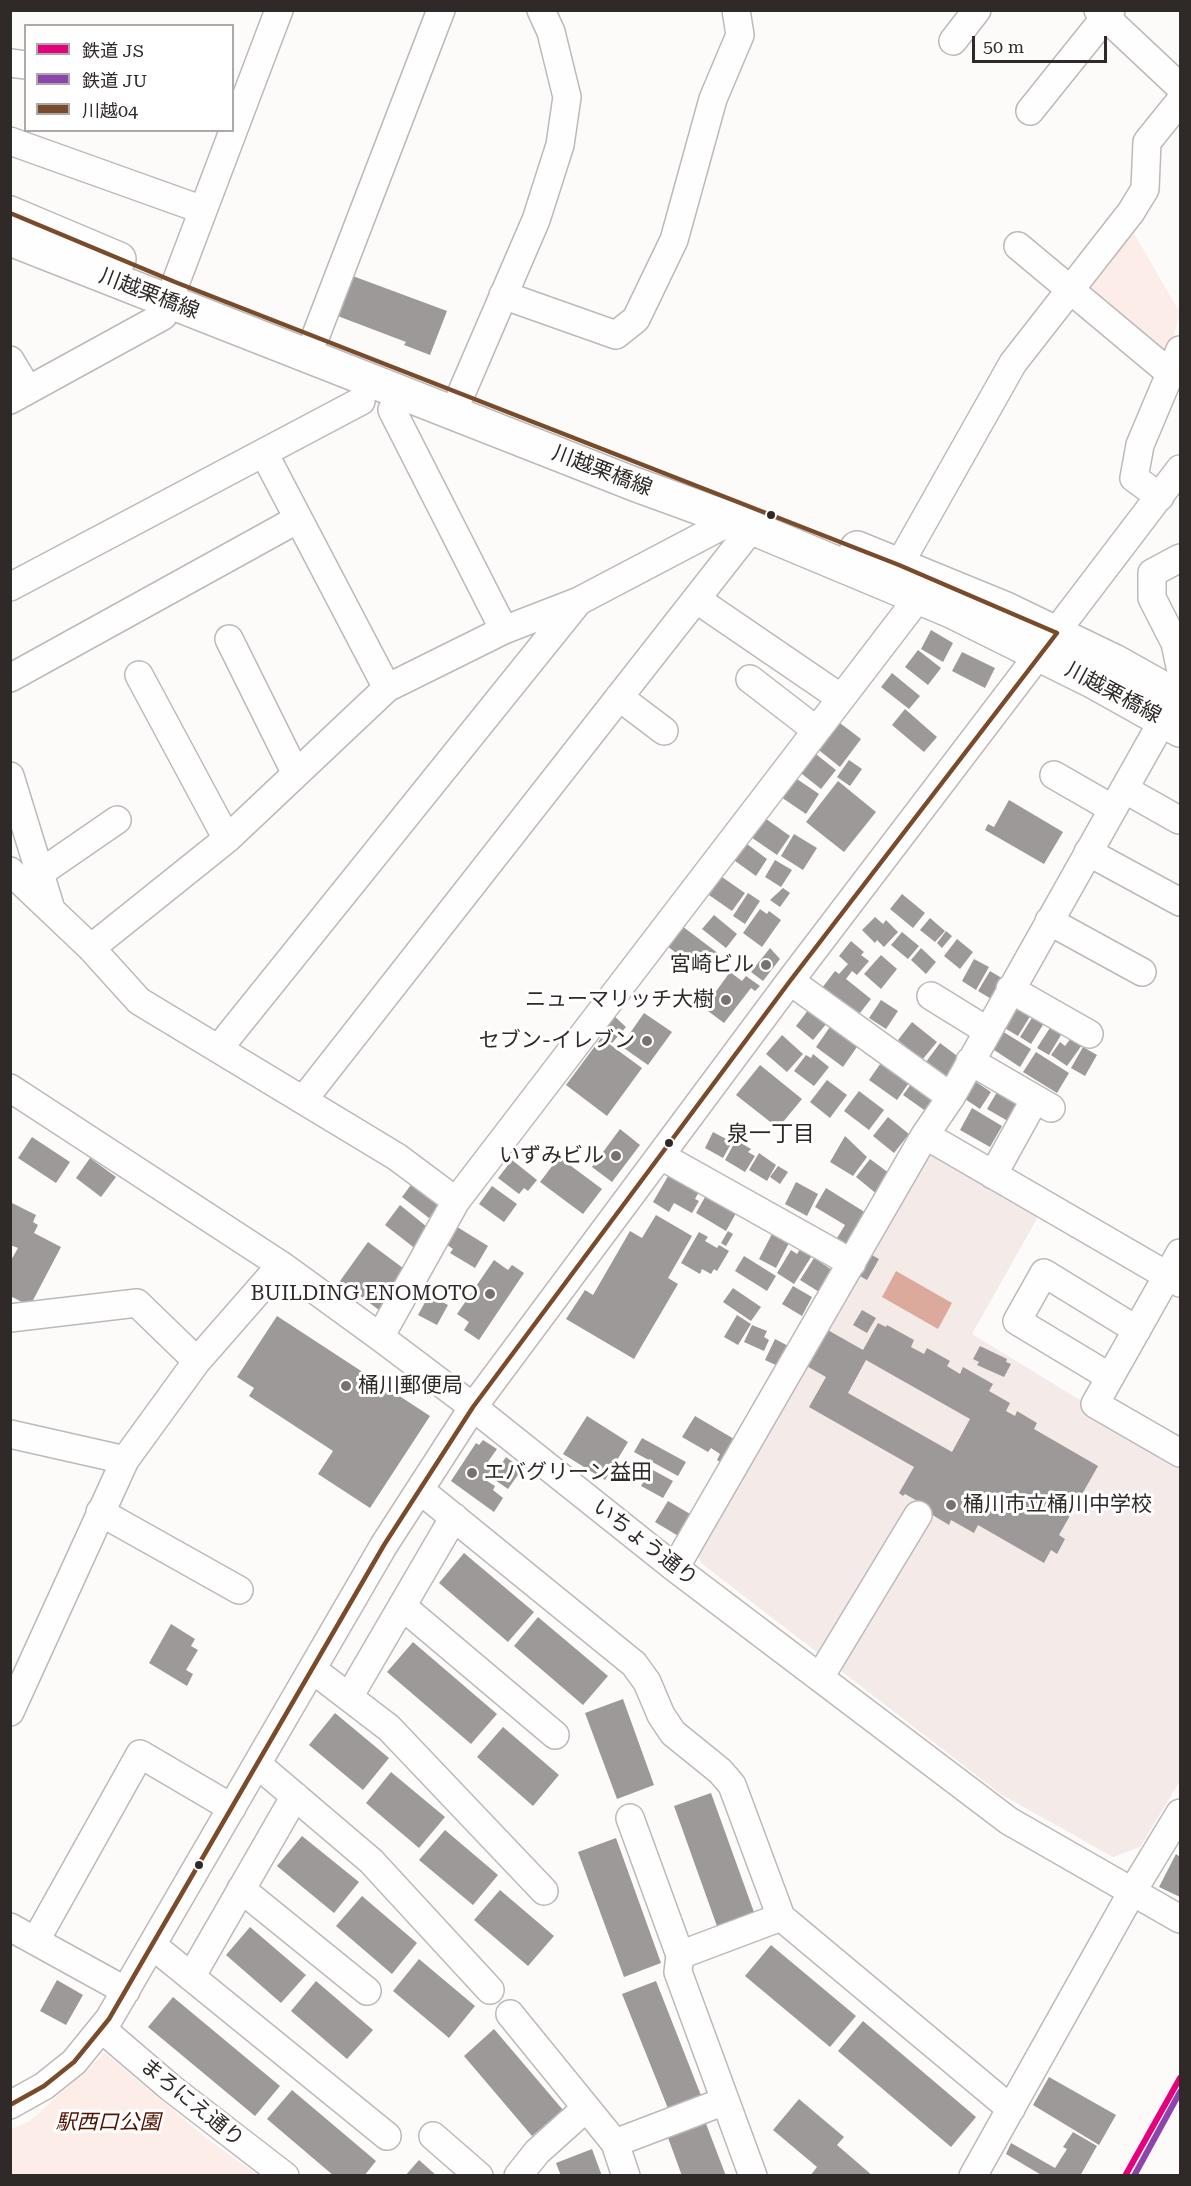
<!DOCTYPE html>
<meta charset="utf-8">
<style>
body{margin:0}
#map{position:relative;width:1191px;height:2186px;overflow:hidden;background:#fdfbfa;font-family:"Roboto Serif","Noto Sans JP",serif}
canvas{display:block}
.frame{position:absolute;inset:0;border:12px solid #2f2927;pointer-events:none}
.legend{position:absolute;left:24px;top:24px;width:210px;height:108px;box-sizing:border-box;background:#fff;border:2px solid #aca9a9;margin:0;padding:8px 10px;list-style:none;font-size:18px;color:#2f2927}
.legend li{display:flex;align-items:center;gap:12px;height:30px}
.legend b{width:30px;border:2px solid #aca9a9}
.scale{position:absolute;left:972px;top:36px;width:135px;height:27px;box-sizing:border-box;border:3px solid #2f2927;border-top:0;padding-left:8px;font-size:18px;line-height:21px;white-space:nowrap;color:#2f2927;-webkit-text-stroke:4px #fff;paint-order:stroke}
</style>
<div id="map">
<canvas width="1191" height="2186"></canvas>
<div class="frame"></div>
<ul class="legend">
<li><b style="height:8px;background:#e5007d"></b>鉄道 JS</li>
<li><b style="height:8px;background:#8e44ad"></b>鉄道 JU</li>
<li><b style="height:8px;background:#7a4b2a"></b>川越04</li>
</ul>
<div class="scale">50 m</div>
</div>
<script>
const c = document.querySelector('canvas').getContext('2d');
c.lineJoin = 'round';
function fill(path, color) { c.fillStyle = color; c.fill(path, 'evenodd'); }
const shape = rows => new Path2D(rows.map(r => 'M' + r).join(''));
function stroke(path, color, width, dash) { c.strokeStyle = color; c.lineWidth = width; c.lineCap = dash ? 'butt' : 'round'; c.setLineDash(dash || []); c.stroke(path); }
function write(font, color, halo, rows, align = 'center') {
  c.font = font + ' "Roboto Serif","Noto Sans JP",serif'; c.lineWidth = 6; c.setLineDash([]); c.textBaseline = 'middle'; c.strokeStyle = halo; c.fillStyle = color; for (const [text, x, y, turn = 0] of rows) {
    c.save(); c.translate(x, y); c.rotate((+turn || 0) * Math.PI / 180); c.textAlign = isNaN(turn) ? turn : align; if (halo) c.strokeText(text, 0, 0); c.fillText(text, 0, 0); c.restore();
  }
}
fill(shape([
 [930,1147,1043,1208,972,1334,1180,1461,1180,1781,1140,1847,1113,1857,1002,1795,701,1563,696,1549]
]), '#f4ebe8');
fill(shape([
 [1121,211,1180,313,1168,355,1081,280],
 [105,2053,210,2141,258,2175,11,2175,11,2129,30,2121]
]), '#fcede8');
fill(shape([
 [896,1271,952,1303,938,1329,882,1297]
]), '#dcaa9c');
fill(shape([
 [350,275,447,311,430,355,404,345,406,342,335,315],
 [931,630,953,643,943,662,921,649],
 [918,650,941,668,928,685,905,667],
 [962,652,995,668,985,688,952,671],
 [892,673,920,696,909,709,881,687],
 [905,709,937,737,924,752,892,725],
 [836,720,861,739,840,767,815,747],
 [812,751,836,770,821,789,797,770],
 [849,760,862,769,850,786,837,777],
 [794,777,819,794,806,814,781,797],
 [838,781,876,812,844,852,806,822],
 [1009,800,1063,832,1044,864,985,830,988,824,994,827],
 [762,816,790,836,777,855,748,835],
 [794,834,817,848,803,870,781,856],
 [743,841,767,859,756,876,731,858],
 [775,860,792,870,781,887,765,877],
 [722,877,745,893,732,911,709,895],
 [783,888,790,893,780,907,770,900],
 [748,893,760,901,745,924,733,916],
 [902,894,925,913,913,928,890,909],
 [760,909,767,914,769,911,781,920,762,947,743,933],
 [714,915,737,934,726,948,702,929],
 [875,917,883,924,886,920,898,932,884,947,877,940,875,943,862,930],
 [930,918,945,931,935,942,920,930],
 [682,926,719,954,704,974,667,946],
 [946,931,952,936,942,948,937,943],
 [902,932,919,946,908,959,891,945],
 [957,939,973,952,960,969,944,956],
 [851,941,864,952,861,955,869,961,857,975,852,971,846,979,871,999,856,1018,822,988,835,971,839,974,848,964,839,956],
 [770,948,780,959,763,981,751,972],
 [921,948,936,962,926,974,911,960],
 [881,955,897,969,881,989,864,974],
 [974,959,989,967,976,990,962,981],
 [990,971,1005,980,993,1000,978,991],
 [730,972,742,981,746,976,760,986,755,991,751,988,724,1023,704,1008],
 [881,1000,898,1011,886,1029,869,1018],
 [1020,1001,1034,1010,1018,1036,1003,1027],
 [809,1009,827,1023,813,1040,796,1026],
 [644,1013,672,1032,648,1065,621,1046],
 [1035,1013,1046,1020,1031,1044,1020,1037],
 [612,1014,626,1027,612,1043,598,1030],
 [912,1022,937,1042,922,1060,898,1040],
 [1053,1023,1064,1030,1049,1055,1037,1048],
 [832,1024,859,1044,843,1067,816,1047],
 [1002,1031,1031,1049,1020,1067,991,1048],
 [782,1035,803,1054,787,1072,766,1054],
 [601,1038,642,1068,607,1116,566,1085],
 [1071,1038,1082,1045,1067,1066,1051,1055,1060,1042,1065,1046],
 [940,1043,960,1058,947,1077,926,1062],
 [1083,1047,1097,1055,1085,1076,1071,1068],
 [1036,1052,1069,1073,1057,1093,1023,1072],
 [813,1054,829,1067,814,1086,794,1071,806,1055,811,1058],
 [885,1057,913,1077,897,1100,869,1080],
 [760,1065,802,1099,778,1128,736,1095],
 [970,1078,991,1092,980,1109,959,1095],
 [827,1080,847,1095,830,1118,810,1102],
 [914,1080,938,1098,927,1112,903,1095],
 [1000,1087,1025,1101,1013,1124,987,1109],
 [859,1091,884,1110,869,1130,844,1111],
 [972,1108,1002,1126,990,1147,960,1130],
 [888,1117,909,1134,894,1153,873,1136],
 [620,1129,640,1145,612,1182,592,1167],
 [713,1132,732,1142,723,1158,705,1148],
 [845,1136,867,1157,853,1176,830,1162],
 [32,1137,70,1162,56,1183,18,1158],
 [736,1140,751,1149,748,1152,755,1156,745,1172,725,1160],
 [759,1153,776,1165,767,1181,749,1170],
 [559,1157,602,1189,583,1214,540,1182],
 [90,1158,116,1177,101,1197,76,1178],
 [870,1159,893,1176,878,1195,856,1177],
 [512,1160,537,1180,528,1191,524,1188,519,1194,498,1178],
 [778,1166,788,1172,780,1184,770,1177],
 [671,1171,700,1190,695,1199,699,1201,692,1213,674,1203,669,1212,653,1202],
 [416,1178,443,1199,429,1218,402,1197],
 [796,1182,818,1194,807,1216,785,1204],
 [492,1186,517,1204,504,1222,479,1204],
 [826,1188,871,1216,852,1247,837,1238,845,1225,815,1207],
 [709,1190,739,1208,726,1231,696,1213],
 [10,1202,36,1215,33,1222,38,1225,34,1233,61,1247,30,1306,10,1296,10,1262,18,1248,10,1245],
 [400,1205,432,1231,417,1250,385,1225],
 [656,1215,692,1236,668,1278,678,1284,634,1359,566,1319,585,1290,593,1295,630,1231,642,1238],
 [454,1225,488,1246,475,1268,450,1253,453,1249,443,1242],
 [728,1231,733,1234,726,1246,721,1243],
 [699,1232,708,1237,705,1241,717,1248,719,1245,729,1251,717,1271,714,1269,711,1274,702,1269,700,1274,681,1263],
 [773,1232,790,1241,776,1268,759,1259],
 [368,1242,407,1271,379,1310,340,1281],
 [802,1246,813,1254,794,1284,777,1273,791,1250,797,1254],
 [870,1254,879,1259,867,1280,858,1275],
 [744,1256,776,1276,767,1291,735,1271],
 [814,1258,838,1274,824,1295,800,1280],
 [494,1260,508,1270,512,1265,524,1273,479,1340,464,1330,469,1322,457,1314],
 [793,1286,812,1297,802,1316,782,1304],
 [733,1288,761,1307,751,1321,723,1302],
 [429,1295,448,1305,437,1325,418,1315],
 [862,1310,876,1318,867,1333,853,1325],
 [737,1315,751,1324,738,1345,724,1337],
 [277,1316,430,1416,370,1508,318,1474,333,1451,249,1396,254,1388,237,1377],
 [878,1323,886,1327,887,1325,914,1340,911,1347,924,1354,927,1348,950,1361,947,1366,960,1374,963,1367,993,1384,989,1391,1010,1403,1006,1411,1015,1416,1017,1411,1037,1423,1034,1429,1098,1466,1059,1535,1065,1539,1057,1554,1051,1550,1044,1563,978,1525,974,1533,951,1520,949,1525,926,1511,928,1507,905,1494,903,1496,899,1493,914,1467,809,1407,826,1377,805,1365,826,1329,863,1350],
 [866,1360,970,1419,952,1452,848,1393],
 [752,1325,767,1331,764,1337,769,1340,764,1351,744,1342],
 [775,1339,794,1349,784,1369,765,1360],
 [980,1346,1007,1359,1006,1362,1011,1364,1004,1377,977,1365,979,1362,973,1359],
 [587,1416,628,1442,605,1480,563,1454],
 [695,1416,734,1439,726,1451,734,1456,727,1467,717,1460,720,1454,711,1448,708,1452,682,1437],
 [642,1438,686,1462,678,1476,634,1452],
 [483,1440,497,1449,487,1463,493,1467,484,1479,495,1486,493,1490,503,1498,494,1512,451,1481,476,1443,479,1445],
 [506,1457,522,1469,508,1489,492,1478],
 [651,1469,673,1481,663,1498,641,1486],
 [668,1501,697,1518,685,1540,655,1522],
 [464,1553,534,1612,508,1642,439,1583],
 [538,1617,608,1676,583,1705,514,1646],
 [171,1624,195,1639,191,1646,198,1650,186,1670,193,1674,187,1686,149,1663],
 [413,1642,497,1714,471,1744,387,1672],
 [623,1699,654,1785,617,1799,585,1713],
 [335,1713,389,1758,363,1790,309,1745],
 [503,1727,559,1775,533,1806,477,1757],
 [391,1772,445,1817,419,1848,366,1803],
 [711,1793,755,1915,718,1929,674,1806],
 [445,1830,498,1875,473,1905,419,1860],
 [302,1836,359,1882,334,1913,277,1866],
 [616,1838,661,1963,624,1977,578,1852],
 [1176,1854,1180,1857,1180,1897,1159,1887],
 [500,1890,554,1936,528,1966,474,1920],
 [362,1896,417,1943,392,1974,336,1926],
 [250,1927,306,1975,281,2003,226,1955],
 [771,1945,856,2016,830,2047,745,1976],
 [419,1959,475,2006,449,2038,393,1991],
 [57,1980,83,1995,66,2025,40,2011],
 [316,1981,373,2030,347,2059,291,2011],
 [656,1981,704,2103,671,2116,622,1994],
 [173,1997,280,2086,255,2116,148,2027],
 [863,2021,976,2117,951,2147,838,2051],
 [494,2029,563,2110,532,2136,464,2056],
 [1049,2077,1116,2115,1099,2145,1033,2105],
 [292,2090,376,2161,364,2176,334,2176,267,2119],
 [799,2099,844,2137,837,2145,873,2176,810,2176,817,2167,773,2130],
 [705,2121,726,2176,682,2176,667,2135],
 [1073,2132,1097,2146,1080,2176,1043,2176,1006,2154,1011,2143,1055,2168,1067,2149,1063,2147],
 [592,2149,602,2176,561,2176,556,2163],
 [419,2160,437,2176,405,2176]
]), '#9d9998');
const minor = shape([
 [1098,10,1180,87],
 [953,41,977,10],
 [10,63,26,65],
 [1030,111,1111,10],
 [10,141,203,210],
 [1018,246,1171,374],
 [503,295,616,335,636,319,674,240,713,99,740,35,736,10],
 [316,335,441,10],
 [10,360,28,390],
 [461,394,536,220,560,145,567,97,551,32,541,10],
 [10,400,163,316,279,10],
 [392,410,504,630],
 [264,453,387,688],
 [1160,497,1134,478,1140,445,1180,350],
 [1180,558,1152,573,1152,598,1175,643,1180,667],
 [899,565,1013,363,1131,212,1145,189,1147,142,1180,101],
 [10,587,361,401],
 [696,599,841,698],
 [229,639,296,774],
 [139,675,227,839],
 [10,678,298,519],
 [750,679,816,730],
 [619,697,664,731],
 [1054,775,1113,809],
 [10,776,50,906],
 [1124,789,1179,820],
 [1088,852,1180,902],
 [10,871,91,948,139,1001,397,1157,456,1201],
 [40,873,117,820],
 [1049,921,1142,972],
 [91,948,227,839,387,688,504,630,579,601,733,520],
 [790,981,951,1097],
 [1010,989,1089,1034],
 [931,996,986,1030],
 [219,1048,578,602],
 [970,1061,1051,1108],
 [10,1088,281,1265,380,1337,473,1407,675,1568,1009,1821,1180,1919],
 [304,1099,751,529],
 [925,1135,1180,1283],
 [661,1156,852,1263],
 [993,1175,1035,1099],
 [1180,1253,1095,1404,1180,1453],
 [10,1318,137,1303,197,1361],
 [380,1337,456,1201,918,598],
 [1110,1377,1017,1321,1044,1273,1137,1330],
 [10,1434,125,1460],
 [420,1490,634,1664,647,1682,661,1715,673,1733,720,1771,732,1785,781,1917,1011,2109],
 [100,1512,239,1590],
 [675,1568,925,1135,951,1097,1163,720],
 [402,1606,555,1735],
 [312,1669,389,1728,544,1891],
 [820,1677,918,1515],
 [349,1697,454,1517],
 [10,1712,125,1460,197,1361,281,1265],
 [257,1764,371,1861,490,1990],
 [630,1818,680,1955,678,1972,753,2176],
 [241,1889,367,1991],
 [10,1927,126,1991],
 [36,1940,140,1754,232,1808],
 [152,1945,387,2136],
 [680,1955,781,1917],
 [191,1977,295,1796],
 [510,2014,615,2143,626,2176],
 [102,2029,171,2088,285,2176],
 [10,2105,44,2086,74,2062,109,2019,384,1545,473,1407,790,981,1180,469],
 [433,2136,479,2176],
 [615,2143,725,2101],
 [518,2176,537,2152,586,2108],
 [973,2176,1132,1892,1180,1813]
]);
const major = shape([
 [10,213,119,259],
 [10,239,634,484,733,520,951,611,1096,683,1180,730],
 [857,548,1006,609,1114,661,1180,698]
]);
stroke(minor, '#bdb9b8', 30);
stroke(major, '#bdb9b8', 36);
stroke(minor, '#fffefe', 27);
stroke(major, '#fffefe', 33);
stroke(shape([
 [10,213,175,282,899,565,1057,633],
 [10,2105,44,2086,74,2062,109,2019,384,1545,473,1407,790,981,1057,633]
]), '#7a4b2a', 4.5);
stroke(shape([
 [1125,2176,1180,2078]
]), '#e5007d', 6);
stroke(shape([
 [1134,2176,1180,2092]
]), '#8e44ad', 6);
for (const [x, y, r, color] of [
 [771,515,5,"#2f2927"],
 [766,965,6,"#777271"],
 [726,1000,6,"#777271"],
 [647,1041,6,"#777271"],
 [669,1143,5,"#2f2927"],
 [616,1156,6,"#777271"],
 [490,1294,6,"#777271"],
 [346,1386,6,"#777271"],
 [472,1473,6,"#777271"],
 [951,1505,6,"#777271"],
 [199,1865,5,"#2f2927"]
]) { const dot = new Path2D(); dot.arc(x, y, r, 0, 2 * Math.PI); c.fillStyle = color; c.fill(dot); stroke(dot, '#fff', 2); }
write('21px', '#2f2927', '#fff', [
 ["川越栗橋線",149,294,21],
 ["川越栗橋線",602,471,21],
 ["川越栗橋線",1113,693,28],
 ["いちょう通り",645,1543,38],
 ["まろにえ通り",192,2103,39]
]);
write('21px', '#2f2927', '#fff', [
 ["宮崎ビル",754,965],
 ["ニューマリッチ大樹",714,1000],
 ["セブン-イレブン",635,1041],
 ["いずみビル",604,1156],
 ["BUILDING ENOMOTO",478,1294],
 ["桶川郵便局",358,1386,"left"],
 ["エバグリーン益田",484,1473,"left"],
 ["桶川市立桶川中学校",963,1505,"left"]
], 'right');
write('italic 21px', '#501000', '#fff', [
 ["駅西口公園",108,2123]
]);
write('22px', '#2f2927', '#fff', [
 ["泉一丁目",771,1135]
]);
</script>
